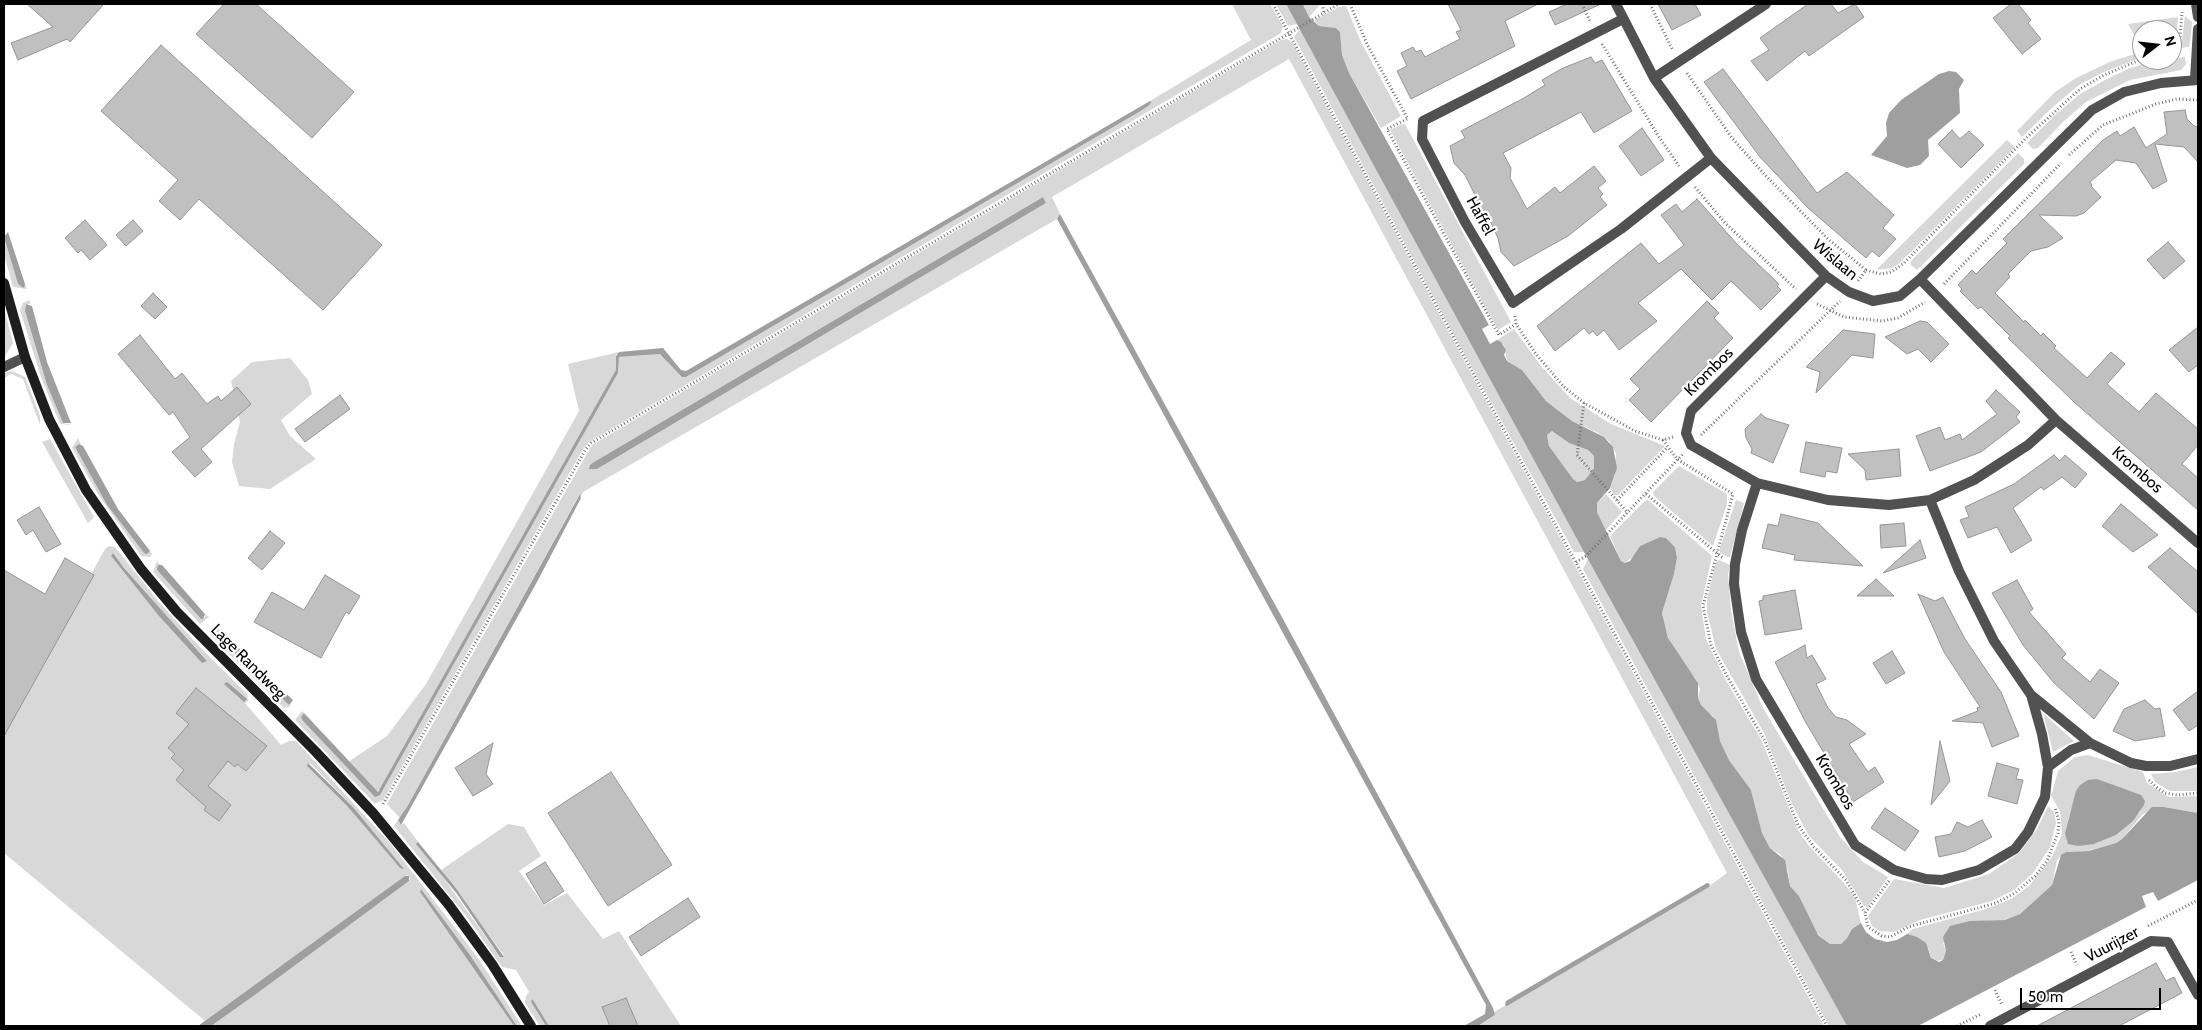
<!DOCTYPE html>
<style>
body{margin:0}
#map{position:relative;width:2202px;height:1030px;overflow:hidden;background:#fff;font-family:Cabin,sans-serif}
canvas{display:block}
.frame{position:absolute;inset:0;border:5px solid #000;pointer-events:none}
.north{position:absolute;left:2132px;top:20px;width:50px;height:50px;box-sizing:border-box;background:#fff;border:1px solid #999;border-radius:50%;rotate:74deg;font-size:14px;font-weight:700;line-height:20px;text-align:center;color:#000}
.north::after{content:'';display:block;margin:auto;width:18px;height:22px;background:#000;clip-path:polygon(50% 0,100% 100%,50% 72%,0 100%)}
.scale{position:absolute;left:2020px;top:988px;width:141px;height:22px;box-sizing:border-box;border:2px solid #000;border-top:0;padding-left:6px;font-size:15px;line-height:18px;white-space:nowrap;color:#000;-webkit-text-stroke:4px #fff;paint-order:stroke}
</style>
<div id="map">
<canvas width="2202" height="1030"></canvas>
<div class="frame"></div>
<div class="north">N</div>
<div class="scale">50 m</div>
</div>
<script>
const c = document.querySelector('canvas').getContext('2d');
c.lineJoin = 'round';
function fill(path, color) { c.fillStyle = color; c.fill(path, 'evenodd'); }
const shape = rows => new Path2D(rows.map(r => 'M' + r).join(''));
function stroke(path, color, width, dash) { c.strokeStyle = color; c.lineWidth = width; c.lineCap = dash ? 'butt' : 'round'; c.setLineDash(dash || []); c.stroke(path); }
function write(font, color, halo, rows, align = 'center') {
  c.font = font + ' Cabin,sans-serif'; c.lineWidth = 4.5; c.setLineDash([]); c.textBaseline = 'middle'; c.strokeStyle = halo; c.fillStyle = color; for (const [text, x, y, turn = 0] of rows) {
    c.save(); c.translate(x, y); c.rotate((+turn || 0) * Math.PI / 180); c.textAlign = isNaN(turn) ? turn : align; if (halo) c.strokeText(text, 0, 0); c.fillText(text, 0, 0); c.restore();
  }
}
fill(shape([
 [1232,4,1270,4,1283,26,1281,33,589,442,582,451,383,800,375,804,295,720,302,711,304,713,301,717,303,721,373,795,380,795,618,373,619,357,660,354,686,377,1139,112,1152,102,1150,101,1251,40],
 [1276,4,1286,4,1297,24,1288,26],
 [1305,4,1319,4,1319,6,1309,17,1302,5],
 [1346,6,1361,42,1401,116,1381,128,1349,73,1342,55,1340,32,1336,28,1319,26,1314,20,1339,7],
 [2185,16,2192,22,2191,35,2189,47,2181,48],
 [2178,17,2176,44,2172,50,2172,30,2142,30,2142,49,2128,24],
 [1300,29,1584,552,1574,552,1454,335,1294,37],
 [1287,39,1292,42,1824,1026,1478,1026,1491,1018,1495,1015,1494,1012,1708,887,1727,873,1289,59,1052,197,1060,214,1057,219,583,492,581,496,579,495,407,807,400,818,387,804,592,445,1281,40],
 [1043,197,1046,203,597,469,589,469,594,462],
 [2142,52,2142,57,2104,72,2079,85,2054,106,2022,137,2017,131,2055,92,2076,78,2112,61],
 [2185,57,2186,64,2181,70,2130,80,2086,102,2063,122,2038,148,2033,149,2027,143,2055,115,2080,94,2105,80,2130,68,2159,60],
 [1402,124,1405,124,1511,322,1498,330,1390,130],
 [2007,140,2015,147,1900,263,1892,268,1876,270],
 [2018,153,2024,159,2024,164,1917,270,1911,265,1911,261],
 [4,237,18,284,24,287,25,284,27,289,13,287,4,254],
 [30,300,30,304,26,304,25,311,47,385,63,423,72,425,60,424,41,377,20,310,23,303],
 [4,308,13,343,4,358],
 [1514,329,1541,366,1570,398,1611,424,1665,446,1618,495,1614,495,1610,488,1615,475,1616,453,1609,441,1598,433,1572,421,1546,401,1522,370,1507,361,1504,345,1497,340],
 [619,352,616,355,617,370,380,789,376,792,348,762,387,736,426,684,579,411,568,364],
 [290,358,308,380,312,394,281,420,290,436,316,459,270,489,239,486,232,462,234,444,240,422,231,381,252,362],
 [12,371,25,377,40,416,40,425,23,379,11,374,4,378,4,373],
 [1552,431,1569,443,1588,450,1594,456,1594,468,1585,480,1576,482,1573,479,1549,446,1547,435],
 [78,438,81,445,79,444,75,447,107,505,144,553,150,551,152,554,150,557,141,556,98,494,72,448],
 [50,439,94,517,88,523,42,442],
 [1679,466,1727,494,1727,504,1713,546,1654,496,1653,492],
 [1606,494,1622,512,1606,530,1597,512,1597,503],
 [1648,500,1712,556,1701,606,1706,639,1725,679,1761,739,1798,830,1809,846,1844,883,1855,898,1861,923,1852,929,1847,938,1841,944,1830,944,1814,931,1799,896,1790,886,1788,871,1781,855,1770,848,1762,833,1751,790,1729,760,1720,741,1713,716,1706,712,1701,705,1698,698,1700,689,1696,679,1682,662,1668,638,1662,613,1674,574,1677,558,1675,547,1666,538,1660,537,1640,546,1633,557,1625,563,1621,561,1610,536,1645,501],
 [1736,500,1744,503,1730,557,1728,557,1720,553,1720,548],
 [109,546,115,547,159,602,198,645,247,694,248,701,245,703,281,745,289,741,296,741,390,843,478,958,522,1026,517,1026,470,955,421,889,420,892,514,1026,211,1026,409,881,410,878,407,875,205,1021,4,853,4,732,105,549],
 [113,553,124,568,207,661,202,662,158,615,111,556],
 [308,763,311,764,352,806,400,868,348,807,307,766],
 [1588,559,1665,696,1847,1026,1829,1026,1583,569],
 [1719,560,1730,565,1728,574,1731,610,1739,652,1763,708,1840,837,1863,862,1888,877,1868,907,1864,906,1842,870,1809,836,1792,804,1764,733,1716,649,1707,612,1707,600,1716,562],
 [157,561,160,565,157,570,201,619,205,617,205,614,209,617,200,624,153,572],
 [218,628,221,631,218,637,262,680,289,705,293,700,289,707,284,708,210,635],
 [2043,713,2074,741,2053,752],
 [2088,755,2143,772,2147,783,2169,797,2198,796,2198,813,2164,807,2143,814,2122,839,2116,843,2089,851,2066,852,2057,860,2052,885,2020,914,2005,920,1981,921,1943,943,1946,951,1943,960,1935,961,1931,958,1929,950,1907,934,1913,929,1986,909,2011,899,2029,886,2052,857,2062,834,2060,811,2051,796,2058,771,2075,757],
 [2097,779,2109,784,2141,811,2116,835,2094,844,2065,833,2071,809],
 [2198,767,2198,791,2170,791,2155,782,2151,774,2176,772],
 [2048,806,2054,812,2056,823,2050,847,2033,873,2014,890,1992,901,1920,920,1894,932,1880,931,1872,926,1868,916,1894,879,1944,888,1989,874,2019,853,2037,829],
 [398,820,401,825,404,823,419,843,418,842,500,957,504,956,503,954,441,870,508,824,524,827,541,856,519,871,544,905,567,893,603,939,619,931,681,1026,549,1026,532,999,531,1002,546,1026,540,1026,525,1003,526,996,529,992,516,970,502,967,466,916,394,826]
]), '#d8d8d8');
fill(shape([
 [1286,4,1305,4,1303,5,1309,17,1319,26,1336,28,1340,32,1342,55,1349,73,1489,325,1482,329,1490,344,1497,340,1501,342,1506,350,1504,355,1507,361,1522,370,1546,401,1572,421,1604,437,1613,447,1617,468,1610,488,1597,503,1597,512,1621,561,1625,563,1630,561,1640,546,1660,537,1666,538,1675,547,1677,558,1674,574,1662,613,1668,638,1698,683,1698,698,1701,705,1716,720,1720,741,1729,760,1751,790,1762,833,1770,848,1785,860,1790,886,1799,896,1818,935,1830,944,1841,944,1847,938,1852,929,1861,923,1866,932,1875,939,1887,942,1897,940,1907,934,1917,937,1926,943,1931,958,1939,962,1943,960,1946,951,1943,937,1950,926,1970,921,2005,920,2020,914,2052,885,2061,855,2066,852,2089,851,2116,843,2122,839,2152,807,2164,807,2198,813,2198,880,2158,901,2153,892,2142,896,2146,907,1918,1026,1847,1026,1584,552],
 [1552,431,1569,443,1588,450,1594,456,1594,468,1585,480,1577,482,1573,479,1549,446,1547,435],
 [1949,71,1956,72,1964,80,1959,89,1960,113,1928,140,1929,156,1920,165,1907,168,1871,155,1887,136,1886,123,1889,113,1901,100,1939,74],
 [1150,101,1152,102,1148,106,1139,112,686,377,682,377,660,354,619,357,618,373,380,795,375,797,373,795,303,721,301,717,304,713,378,792,616,370,616,356,619,352,663,348,681,370,686,371],
 [1043,197,1046,203,597,469,589,469,590,465,594,462],
 [1060,214,1283,619,1493,1008,1495,1015,1478,1026,1464,1026,1485,1014,1486,1005,1057,219],
 [8,232,25,284,24,288,18,284,4,237],
 [26,304,32,306,47,362,71,423,63,423,47,385,25,311],
 [79,444,83,446,118,509,150,551,147,554,144,553,107,505,75,447],
 [580,494,581,498,537,582,401,825,398,820,407,807],
 [113,553,124,568,207,661,202,663,158,615,111,556],
 [158,565,162,565,205,614,203,619,201,619,157,570],
 [221,631,293,700,289,705,218,637],
 [227,682,247,699,244,702,224,684],
 [308,763,352,806,404,869,400,868,348,807,307,766],
 [2097,779,2141,795,2145,801,2144,805,2133,821,2116,835,2094,844,2078,846,2068,844,2065,833,2076,791,2080,785,2088,780],
 [418,842,455,887,504,957,500,957,457,894,416,844],
 [405,876,409,876,409,881,256,994,211,1026,198,1026],
 [1707,883,1710,884,1709,887,1507,1006,1505,1005,1506,1001],
 [421,889,470,955,517,1026,514,1026,420,892],
 [532,999,533,1000,549,1026,546,1026,531,1002]
]), '#9f9f9f');
const building = shape([
 [27,4,104,4,70,42,67,39,18,60,11,43,53,27,27,4],
 [224,4,256,4,354,92,312,138,196,34,224,4],
 [1448,4,1538,4,1505,21,1515,46,1411,99,1397,71,1407,66,1401,53,1413,47,1416,52,1421,50,1425,57,1460,39,1456,32,1461,30,1448,4],
 [1567,4,1601,4,1555,25,1549,12,1567,4],
 [1658,4,1695,4,1701,15,1672,30,1658,4],
 [1808,4,1831,4,1838,13,1855,4,1864,17,1809,56,1805,51,1767,81,1751,61,1769,50,1760,38,1808,4],
 [2011,4,2018,4,2031,20,2028,23,2041,39,2022,54,1993,18,2011,4],
 [161,45,382,245,323,310,199,199,180,220,159,201,178,180,101,111,161,45],
 [1591,57,1595,63,1602,60,1632,111,1594,133,1581,112,1503,153,1511,168,1510,178,1527,209,1555,187,1560,193,1594,166,1606,181,1598,188,1603,194,1600,197,1607,205,1568,236,1514,266,1501,252,1498,238,1490,221,1479,209,1474,193,1465,175,1454,163,1450,146,1465,138,1461,131,1524,98,1545,85,1542,80,1563,68,1591,57],
 [1723,69,1817,193,1847,172,1894,215,1883,228,1896,239,1879,257,1872,251,1866,258,1808,208,1760,157,1704,82,1723,69],
 [2185,110,2187,119,2194,126,2198,127,2198,162,2184,147,2155,144,2167,181,2153,189,2136,163,2116,160,2090,182,2092,185,2091,186,2101,197,2084,213,2076,216,2039,215,2063,238,2048,247,2031,251,2008,274,2010,277,1995,293,2024,322,2025,320,2041,336,2043,333,2056,346,2054,348,2087,378,2111,352,2125,364,2107,384,2139,412,2156,393,2198,429,2198,445,2182,464,2198,478,2198,510,2074,402,2008,338,2010,336,1981,307,1978,309,1960,291,1962,289,1958,285,1972,270,1976,274,2007,243,2003,239,2103,140,2117,131,2120,136,2134,127,2146,148,2167,134,2164,112,2185,110],
 [1642,128,1664,160,1641,176,1619,146,1642,128],
 [1952,130,1960,139,1969,131,1984,145,1961,168,1938,144,1952,130],
 [1697,199,1736,243,1779,284,1777,286,1781,290,1761,310,1731,281,1712,300,1681,269,1638,303,1657,321,1619,350,1604,330,1597,336,1593,331,1589,334,1584,328,1555,351,1537,326,1641,243,1659,264,1684,245,1661,215,1676,204,1682,212,1697,199],
 [85,220,107,245,90,260,81,250,78,253,65,238,85,220],
 [133,220,143,231,126,246,116,235,133,220],
 [2168,242,2185,261,2164,279,2147,260,2168,242],
 [153,293,167,307,155,319,141,306,153,293],
 [1707,301,1719,313,1714,318,1733,338,1651,422,1629,400,1640,389,1630,379,1707,301],
 [1920,321,1927,322,1949,344,1931,362,1918,349,1907,354,1885,337,1920,321],
 [2198,327,2198,365,2189,372,2169,350,2198,327],
 [1843,330,1875,334,1873,358,1852,355,1816,393,1820,372,1806,367,1843,330],
 [140,335,175,379,182,373,207,404,218,396,221,401,237,387,251,404,201,449,212,462,195,477,172,452,190,437,173,412,169,415,118,354,140,335],
 [1996,390,2020,412,2016,417,2020,422,1981,452,1930,471,1916,436,1940,427,1945,440,1960,434,1962,440,1997,414,1986,401,1996,390],
 [340,395,350,409,305,442,295,429,340,395],
 [1761,414,1766,418,1789,425,1773,463,1751,453,1752,449,1746,438,1745,429,1761,414],
 [1806,442,1842,448,1837,473,1826,471,1825,477,1800,472,1806,442],
 [1899,449,1901,476,1866,480,1865,470,1848,454,1899,449],
 [2054,455,2060,461,2065,455,2087,474,2075,488,2062,477,2044,490,2041,487,2013,508,2032,540,2011,553,1997,527,1968,538,1960,520,1969,517,1965,507,2014,484,2054,455],
 [2121,504,2158,535,2133,552,2102,526,2121,504],
 [39,507,61,544,46,552,33,530,26,535,17,520,39,507],
 [1781,514,1818,523,1863,566,1794,560,1795,555,1762,548,1768,524,1778,526,1781,514],
 [1904,523,1906,546,1881,548,1880,525,1904,523],
 [270,531,285,543,262,570,248,558,270,531],
 [1920,540,1926,558,1883,573,1920,540],
 [2170,548,2198,572,2198,614,2148,567,2170,548],
 [65,558,94,575,4,736,4,570,45,594,65,558],
 [325,575,360,596,349,614,346,612,321,658,254,622,272,592,304,610,325,575],
 [1876,579,1894,596,1857,596,1876,579],
 [2017,580,2033,609,2029,612,2066,654,2062,658,2090,682,2100,669,2119,683,2094,719,2054,683,2023,645,1992,593,2017,580],
 [1795,590,1802,629,1765,635,1759,601,1763,600,1763,596,1795,590],
 [1918,594,1935,601,1943,597,1965,639,2001,692,2019,736,1992,747,1983,723,1952,721,1978,711,1977,708,1980,707,1944,652,1918,594],
 [1805,645,1807,658,1812,655,1826,679,1816,684,1828,708,1836,717,1847,720,1866,734,1849,744,1868,772,1875,767,1884,782,1853,802,1805,721,1775,662,1805,645],
 [1892,651,1905,673,1886,684,1873,663,1892,651],
 [196,688,267,746,246,771,237,764,235,767,228,761,208,786,231,805,219,821,204,810,206,807,176,780,184,770,171,758,175,754,168,748,189,724,176,713,196,688],
 [2198,691,2198,725,2189,731,2173,710,2198,691],
 [2145,700,2155,709,2160,708,2165,736,2135,741,2113,731,2124,709,2145,700],
 [1940,741,1950,781,1931,805,1940,741],
 [493,743,486,774,493,784,473,796,455,768,493,743],
 [1997,763,2019,769,2016,779,2023,780,2017,804,1988,796,1997,763],
 [611,772,672,865,608,906,548,813,611,772],
 [1885,808,1919,831,1905,851,1871,828,1885,808],
 [1982,820,1992,837,1965,851,1939,857,1935,837,1951,834,1957,822,1968,827,1982,820],
 [545,862,564,891,544,904,526,874,545,862],
 [688,898,700,917,641,956,629,937,688,898],
 [2156,963,2166,981,2174,977,2182,993,2119,1026,2037,1026,2156,963],
 [626,998,638,1026,610,1026,602,1007,626,998]
]);
fill(building, '#c0c0c0');
stroke(building, '#959595', 1);
stroke(shape([
 [1273,4,1827,1026],
 [1322,4,1324,12],
 [1350,4,1367,44,1408,119],
 [1582,4,1590,21],
 [1650,4,1673,51],
 [1602,44,1659,137,1679,166],
 [2179,51,2182,12],
 [1687,73,1732,138,1765,175,1828,239,1866,270,1858,281],
 [1407,119,1387,129,1499,335,1516,324],
 [2069,155,2103,125,2156,104,2177,99,2198,100],
 [1695,187,1725,223,1796,289],
 [1866,270,1881,274,1891,272,1904,263,2026,138,2080,89,2104,75,2142,59],
 [1944,284,2061,163],
 [1817,304,1844,317,1882,321,1898,318,1925,302],
 [1515,316,1516,324,1536,354,1563,386,1584,403,1635,431,1663,440,1673,437],
 [1584,403,1577,455,1628,513],
 [1701,435,1840,301],
 [1663,440,1677,459,1733,494,1703,606,1711,645,1728,678,1765,741,1798,825,1814,847,1846,880,1865,913],
 [1646,494,1723,558],
 [1617,500,1667,448],
 [1576,562,1586,556,1683,454],
 [2149,780,2156,787,2165,793,2177,795,2198,793],
 [383,804,586,449,591,443,1339,4],
 [1889,881,1865,913,1868,927,1882,936,1890,937,1908,927,1996,903,2015,893,2035,876,2047,861,2058,833,2059,821,2055,808],
 [2148,926,2198,900],
 [2071,952,2077,965],
 [1995,990,2002,1005],
 [1957,1026,1981,1014]
]), '#737373', 3, [1, 2.5]);
stroke(shape([
 [1616,4,1654,78,1711,158,1826,276,1849,292,1873,301,1900,296,1920,279,2092,110,2124,92,2161,83,2198,80],
 [2196,4,2198,17],
 [1623,19,1423,121,1422,139,1465,222,1513,303,1621,229,1711,158],
 [1654,78,1766,4],
 [2195,79,2198,29],
 [1826,276,1691,411,1686,433,1691,445,1757,483,1828,500,1889,505,1930,500,1974,480,2028,445,2056,420],
 [1920,279,2056,420,2198,543],
 [4,367,25,357],
 [1757,483,1742,530,1735,564,1734,584,1741,632,1756,679,1855,845,1894,870,1926,879,1942,880,1979,870,2015,849,2028,832,2045,797,2048,767,2042,734,2031,695,1994,641,1959,571,1930,500],
 [2031,695,2090,743],
 [2048,767,2071,750,2090,743,2131,763,2146,766,2170,766,2198,759],
 [1990,1026,2151,941,2168,942,2198,995]
]), '#515151', 10);
stroke(shape([
 [4,283,25,357,49,419,86,490,141,569,177,612,316,752,373,813,449,905,492,964,531,1026]
]), '#1e1e1e', 10);
write('16px', '#000', '#fff', [
 ["Haffel",1480,216,61],
 ["Wislaan",1835,260,40],
 ["Krombos",1709,372,-45],
 ["Krombos",2137,470,41],
 ["Lage Randweg",248,662,45],
 ["Krombos",1835,782,59],
 ["Vuurijzer",2112,945,-28]
]);
</script>
